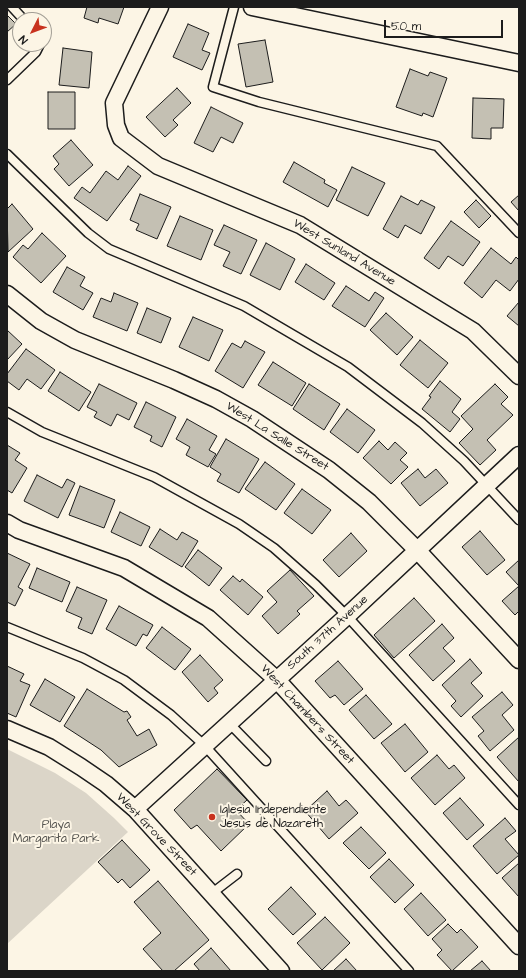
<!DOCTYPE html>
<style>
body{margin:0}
#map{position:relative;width:526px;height:978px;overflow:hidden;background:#fcf5e5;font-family:"Architects Daughter",sans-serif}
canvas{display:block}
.frame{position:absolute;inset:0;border:8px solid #1c1c1c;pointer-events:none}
.north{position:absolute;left:12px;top:12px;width:40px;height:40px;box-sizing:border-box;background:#fcf5e5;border:1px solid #a29e95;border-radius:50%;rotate:228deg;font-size:11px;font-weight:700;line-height:16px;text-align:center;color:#1c1c1c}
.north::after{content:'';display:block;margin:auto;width:14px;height:18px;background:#c8321e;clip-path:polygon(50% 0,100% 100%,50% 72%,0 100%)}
.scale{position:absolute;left:384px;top:20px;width:119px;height:18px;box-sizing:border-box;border:2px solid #1c1c1c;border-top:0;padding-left:5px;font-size:12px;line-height:14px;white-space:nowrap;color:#1c1c1c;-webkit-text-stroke:3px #fcf5e5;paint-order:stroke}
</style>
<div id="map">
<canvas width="526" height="978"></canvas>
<div class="frame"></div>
<div class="north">N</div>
<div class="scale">50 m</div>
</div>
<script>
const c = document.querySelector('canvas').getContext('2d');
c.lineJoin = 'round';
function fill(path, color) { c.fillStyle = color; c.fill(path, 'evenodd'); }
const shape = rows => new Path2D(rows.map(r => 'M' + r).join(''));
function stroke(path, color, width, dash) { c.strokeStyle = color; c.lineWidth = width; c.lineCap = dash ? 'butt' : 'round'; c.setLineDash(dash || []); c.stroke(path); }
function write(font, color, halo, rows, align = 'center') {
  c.font = font + ' "Architects Daughter",sans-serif'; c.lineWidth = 4; c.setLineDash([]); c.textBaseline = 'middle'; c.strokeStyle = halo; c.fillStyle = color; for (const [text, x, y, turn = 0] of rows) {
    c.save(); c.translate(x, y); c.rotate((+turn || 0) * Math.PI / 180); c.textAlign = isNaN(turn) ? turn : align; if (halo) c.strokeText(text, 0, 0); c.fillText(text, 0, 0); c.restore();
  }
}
fill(shape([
 [7,749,55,773,86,793,114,818,128,832,7,944]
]), '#dbd5c8');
const building = shape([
 [87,7,124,7,118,24,99,18,98,23,84,18,87,7],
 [7,15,16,24,7,32,7,15],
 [188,24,209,33,202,50,210,53,202,70,173,57,188,24],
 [265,40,273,82,246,87,238,44,265,40],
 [63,48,92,52,89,88,59,85,63,48],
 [410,69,428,76,430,72,447,78,433,117,423,113,422,116,396,107,410,69],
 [177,88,191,103,173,120,178,125,165,137,146,117,177,88],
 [48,92,75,92,75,129,48,129,48,92],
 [473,98,504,99,503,128,491,128,491,139,472,138,473,98],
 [211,107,243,123,233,143,221,137,213,152,194,143,211,107],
 [71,140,93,165,69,186,54,169,59,164,53,156,71,140],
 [294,162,325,180,324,183,337,190,328,207,283,182,294,162],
 [128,166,141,176,107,221,74,198,82,187,90,193,106,171,118,180,128,166],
 [352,167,385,183,368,216,336,200,352,167],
 [140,194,171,207,157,239,136,230,139,224,130,220,140,194],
 [519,195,519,211,511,202,519,195],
 [401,196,418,205,421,200,435,207,421,234,405,225,398,238,383,229,401,196],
 [476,200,491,216,479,228,464,212,476,200],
 [12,204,33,229,8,252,7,209,12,204],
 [180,216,213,230,201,260,167,246,180,216],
 [451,221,480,242,463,266,448,256,439,269,424,258,451,221],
 [224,225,257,240,241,274,223,266,230,252,214,245,224,225],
 [42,233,66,256,41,283,13,257,23,245,28,249,42,233],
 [266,243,295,259,280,290,250,275,266,243],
 [491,248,511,264,516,257,519,260,519,279,510,291,496,280,482,298,464,283,491,248],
 [306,264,335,283,324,300,295,282,306,264],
 [67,267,85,277,80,286,93,293,83,310,53,292,67,267],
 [346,286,369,301,375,292,384,298,365,327,332,306,346,286],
 [114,293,138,303,127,331,93,317,101,298,111,302,114,293],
 [519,302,519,326,507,316,519,302],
 [147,308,171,318,161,343,137,333,147,308],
 [386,313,413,337,397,355,370,330,386,313],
 [193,317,223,330,209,361,179,347,193,317],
 [7,330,22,344,7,360,7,330],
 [420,340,448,363,428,388,400,365,420,340],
 [245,341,265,352,243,388,215,371,232,343,241,348,245,341],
 [26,349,55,370,41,389,27,379,19,390,7,381,7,374,26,349],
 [273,362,306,383,292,406,258,385,273,362],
 [60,372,91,392,79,411,48,391,60,372],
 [440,381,461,399,452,412,460,419,450,432,422,409,431,397,429,396,440,381],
 [99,384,137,403,129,420,117,414,111,426,94,417,97,412,87,407,99,384],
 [309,384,340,404,324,430,293,409,309,384],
 [495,384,508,397,501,404,513,415,487,440,496,450,480,465,459,443,473,429,461,416,495,384],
 [146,402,176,417,162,447,150,441,152,436,134,427,146,402],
 [347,409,375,430,358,453,330,432,347,409],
 [187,419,217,436,209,450,216,454,208,467,186,455,190,447,176,439,187,419],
 [226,439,259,459,239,493,217,481,221,474,210,467,226,439],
 [379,441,388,450,395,442,407,453,400,460,408,467,391,484,363,458,379,441],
 [7,445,20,453,15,460,27,468,12,493,7,490,7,445],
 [265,462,295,484,276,510,245,489,265,462],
 [418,469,425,478,436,469,448,483,420,506,401,483,418,469],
 [37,475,62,488,67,479,75,483,58,518,24,501,37,475],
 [80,486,115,500,104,528,69,515,80,486],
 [302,489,331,510,312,534,284,513,302,489],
 [120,512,150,527,141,546,111,532,120,512],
 [160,529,177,540,182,532,198,541,182,567,149,547,160,529],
 [480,531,505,560,487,575,462,547,480,531],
 [351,533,367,551,339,577,323,560,351,533],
 [198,550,222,568,209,586,185,567,198,550],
 [7,553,30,564,18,587,23,590,15,606,7,602,7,553],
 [519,560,519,611,515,615,502,601,519,586,506,572,519,560],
 [37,568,70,582,62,602,29,588,37,568],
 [290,570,314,596,297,611,300,614,278,634,262,616,277,602,267,591,290,570],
 [233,576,240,582,242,579,263,597,248,615,220,590,233,576],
 [77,587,107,600,92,634,78,628,82,618,66,611,77,587],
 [414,598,435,621,394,658,374,635,414,598],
 [119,606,153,625,147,636,143,634,136,646,106,629,119,606],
 [442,624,454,638,443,648,455,661,433,681,409,655,442,624],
 [162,627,191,649,175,670,146,648,162,627],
 [200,655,223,680,214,688,218,693,208,702,182,672,200,655],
 [470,659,482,673,471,683,483,696,461,717,451,706,456,701,442,685,470,659],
 [338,661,363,689,344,705,335,695,330,698,315,681,338,661],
 [7,666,24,674,20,681,30,685,16,717,7,713,7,666],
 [45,679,75,697,60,722,30,705,45,679],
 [87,689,124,712,127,711,131,717,127,720,137,736,149,729,157,745,119,767,101,750,64,726,87,689],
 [502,692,513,705,502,715,514,730,490,751,478,736,484,731,472,717,502,692],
 [366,695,392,724,374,739,349,710,366,695],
 [405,724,428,752,405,772,381,743,405,724],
 [519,737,519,782,497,757,519,737],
 [437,755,449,769,454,765,465,778,435,805,411,778,437,755],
 [217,769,247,800,236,810,249,824,221,851,197,825,191,829,174,810,217,769],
 [327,791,339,806,346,800,358,813,329,839,305,811,327,791],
 [460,798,484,825,467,840,443,813,460,798],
 [505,818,516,831,505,839,519,855,497,874,473,846,505,818],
 [361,827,386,853,369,869,343,843,361,827],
 [122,840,150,870,130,888,122,879,118,883,98,862,122,840],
 [389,859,414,885,395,903,370,877,389,859],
 [519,863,519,897,502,878,519,863],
 [158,881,209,940,174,971,163,971,143,949,161,933,134,902,158,881],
 [291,887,316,914,293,935,268,909,291,887],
 [421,893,446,920,428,936,404,909,421,893],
 [325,917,350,943,322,970,297,943,325,917],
 [448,924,457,933,461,929,478,947,452,971,437,955,442,950,432,939,448,924],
 [211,948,231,971,200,971,194,964,211,948],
 [346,959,357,971,333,971,346,959],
 [482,961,491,971,470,971,482,961]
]);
fill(building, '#c4c0b3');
stroke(building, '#1c1c1c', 1);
const service = shape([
 [12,7,24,20],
 [234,7,213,87,259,102,437,146,519,233],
 [7,80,36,52,40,44],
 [7,154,88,233,109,249,244,306,348,367,422,423,464,461,519,520],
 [7,412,42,432,154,477,239,524,274,548,316,585,347,616,519,805],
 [7,627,83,658,124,680,171,715,204,745,409,971],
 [229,723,266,761],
 [211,894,237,874]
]);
const minor = shape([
 [160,7,114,103,116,125,121,138,158,166,300,225,473,331,519,376],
 [252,7,519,63],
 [7,294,41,321,75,340,174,380,216,399,252,419,329,470,369,502,417,550,519,660],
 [7,523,19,530,124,568,208,618,277,680,519,946],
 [7,729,49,747,81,767,106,784,135,809,281,971],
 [135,809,347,616,519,455]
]);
stroke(service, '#1c1c1c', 11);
stroke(minor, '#1c1c1c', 19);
stroke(service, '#fcf5e5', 8);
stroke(minor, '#fcf5e5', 16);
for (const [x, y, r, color] of [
 [212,817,4,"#c8321e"]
]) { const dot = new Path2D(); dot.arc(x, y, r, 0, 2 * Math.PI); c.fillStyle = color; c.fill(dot); stroke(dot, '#fcf5e5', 1.5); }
write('12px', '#1c1c1c', '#fcf5e5', [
 ["West Sunland Avenue",344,253,31],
 ["West La Salle Street",277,437,32],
 ["South 37th Avenue",328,633,-42],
 ["West Chambers Street",307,715,47],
 ["West Grove Street",156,835,46]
]);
write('12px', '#1c1c1c', '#fcf5e5', [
 ["Iglesia Independiente",220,810],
 ["Jesus de Nazareth",220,824]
], 'left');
write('12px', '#555450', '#fcf5e5', [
 ["Playa",56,825],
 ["Margarita Park",56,839]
]);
</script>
